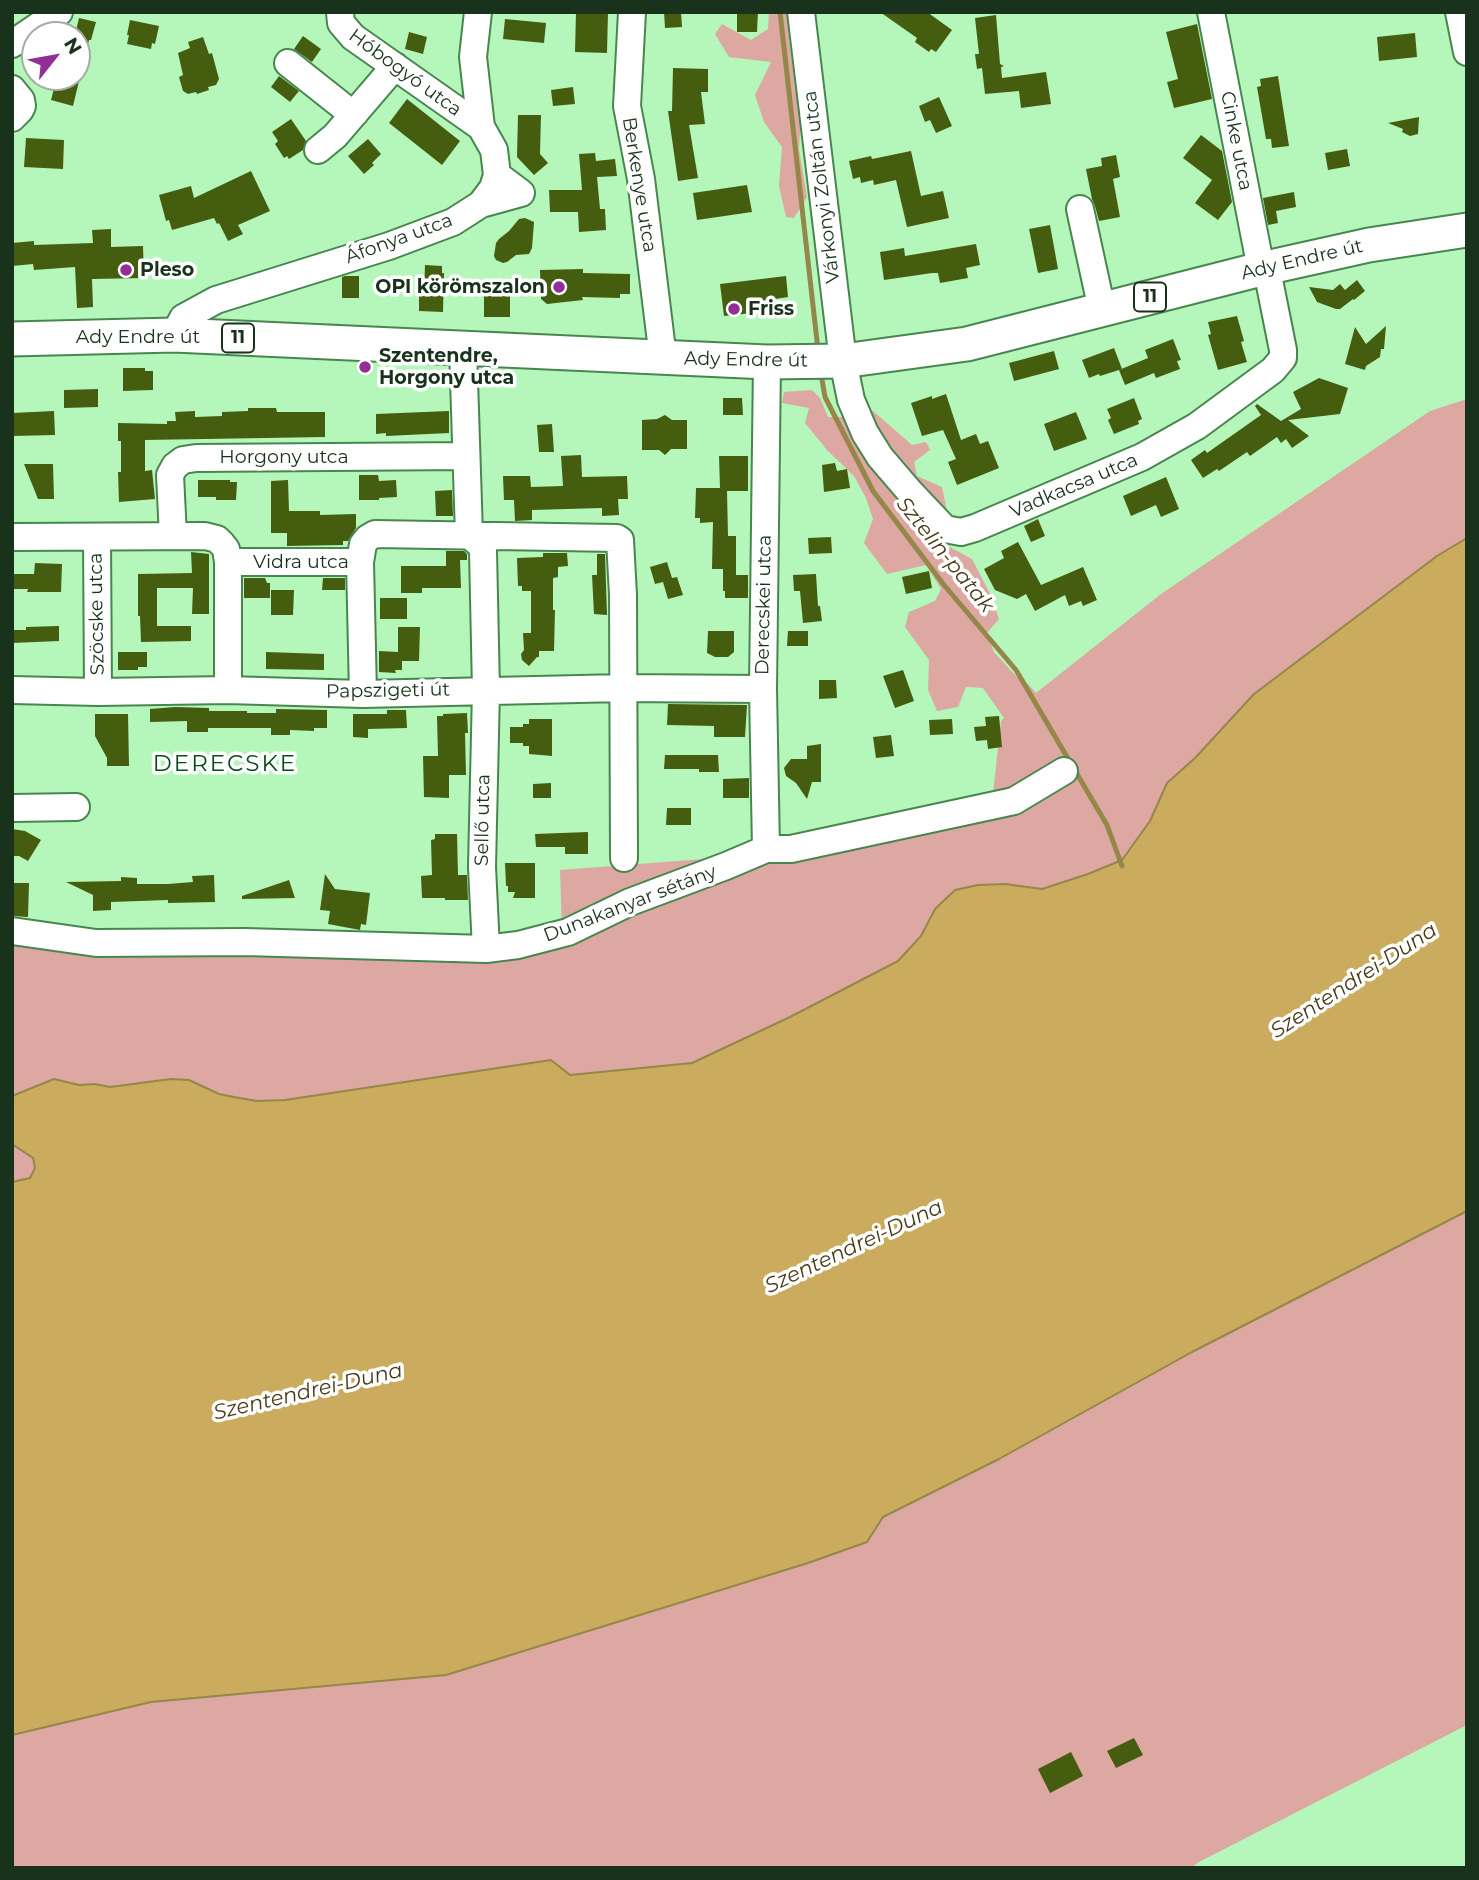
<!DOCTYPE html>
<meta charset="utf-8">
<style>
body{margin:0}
#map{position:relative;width:1479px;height:1880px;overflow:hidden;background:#b5f7bb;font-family:Montserrat,sans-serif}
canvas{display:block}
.frame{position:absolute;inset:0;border:14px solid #18321b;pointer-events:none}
.north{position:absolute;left:21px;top:21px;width:70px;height:70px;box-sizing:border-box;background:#fff;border:2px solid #a3ada4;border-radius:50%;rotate:59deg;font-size:19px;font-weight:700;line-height:28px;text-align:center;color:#18321b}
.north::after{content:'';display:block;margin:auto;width:24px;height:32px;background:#922e95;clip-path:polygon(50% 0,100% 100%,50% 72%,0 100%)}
</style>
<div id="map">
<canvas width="1479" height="1880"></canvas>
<div class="frame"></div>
<div class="north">N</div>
</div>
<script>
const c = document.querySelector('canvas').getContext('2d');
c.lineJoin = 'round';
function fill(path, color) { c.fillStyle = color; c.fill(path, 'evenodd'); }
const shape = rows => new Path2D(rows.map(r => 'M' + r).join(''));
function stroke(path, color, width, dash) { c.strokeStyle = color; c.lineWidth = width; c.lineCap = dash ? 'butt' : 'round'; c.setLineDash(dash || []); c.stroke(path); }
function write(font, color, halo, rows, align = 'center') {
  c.font = font + ' Montserrat,sans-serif'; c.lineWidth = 7; c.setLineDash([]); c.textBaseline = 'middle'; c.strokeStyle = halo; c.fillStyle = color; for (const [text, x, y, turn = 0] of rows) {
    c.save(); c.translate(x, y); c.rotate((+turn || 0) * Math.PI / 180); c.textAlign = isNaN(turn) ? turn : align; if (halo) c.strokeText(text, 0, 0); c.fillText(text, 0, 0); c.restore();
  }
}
fill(shape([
 [769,12,786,12,795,88,801,115,799,149,807,197,794,218,786,217,779,186,782,147,764,122,755,95,771,62,729,57,715,34,722,24,751,40,768,29],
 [812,390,820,398,828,417,849,417,873,411,912,445,926,442,930,450,914,462,917,476,942,487,947,511,942,543,972,559,990,594,999,619,987,633,994,652,1017,677,1028,684,1036,693,1161,594,1430,411,1467,399,1467,538,1437,556,1254,694,1195,758,1167,783,1150,821,1122,860,1088,874,1041,889,1005,884,935,909,921,936,898,961,790,1017,692,1063,570,1075,550,1061,285,1100,257,1101,234,1097,219,1094,189,1080,171,1079,109,1087,95,1084,79,1085,54,1079,12,1095,12,946,547,939,562,933,560,870,756,855,991,812,1001,721,1004,718,983,688,966,687,958,707,937,711,928,690,929,660,905,627,909,612,935,601,941,589,926,565,887,574,864,543,873,519,866,498,854,476,827,450,805,423,809,408,782,403,784,392],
 [12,1144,33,1158,35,1168,30,1178,12,1182],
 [1467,1211,1467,1725,1197,1863,1192,1868,12,1868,12,1735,151,1702,446,1675,808,1563,867,1542,883,1517,999,1459,1192,1352]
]), '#dca8a1');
const water = shape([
 [1467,538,1467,1211,1192,1352,999,1459,883,1517,867,1542,808,1563,446,1675,151,1702,12,1735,12,1182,30,1178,35,1168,33,1158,12,1144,12,1096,54,1079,79,1085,95,1084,110,1087,171,1079,189,1080,219,1094,234,1097,257,1101,285,1100,551,1060,570,1075,692,1063,790,1017,898,961,921,936,935,909,955,890,978,885,1005,884,1042,889,1088,874,1122,860,1150,821,1167,783,1195,758,1254,694,1437,556,1467,538]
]);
fill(water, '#cbab5e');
stroke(water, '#95874a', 2);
stroke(shape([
 [780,12,818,350],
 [821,374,825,397,873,491,944,585,1016,670,1107,825,1122,866]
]), '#95874a', 5);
fill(shape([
 [576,12,608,12,607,53,575,52],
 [664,12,681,12,682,27,665,28],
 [737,12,758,12,757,32,737,32],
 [880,12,927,12,952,30,936,52,931,49,929,52,915,42,917,38],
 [996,15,1000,64,1004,66,1001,67,1002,78,1046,72,1051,104,1021,108,1019,91,985,94,982,68,977,69,975,54,979,54,975,18],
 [79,18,96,22,91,40,89,40,82,68,77,67,77,35,75,35],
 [505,19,546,23,544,43,503,39],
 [130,20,159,26,155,44,152,43,151,49,127,44,129,35,127,35],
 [1197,24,1212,99,1174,108,1167,82,1178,79,1166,32],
 [409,32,427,37,423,54,405,49],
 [1415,33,1417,57,1379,61,1377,37],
 [303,36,321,49,312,62,294,49],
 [203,37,209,54,212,53,219,79,216,85,208,87,209,90,197,94,196,92,188,94,183,91,179,77,183,75,178,53,190,48,188,42],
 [673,68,708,69,708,92,701,92,705,124,689,125,698,178,678,181,668,111,672,111],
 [279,76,299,91,290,102,271,87],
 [1278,76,1289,146,1272,148,1271,139,1266,139,1257,87,1261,86,1260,79],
 [57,77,80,77,73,106,51,100],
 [573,87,575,104,553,106,551,90],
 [939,97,952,126,936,133,930,120,925,122,919,106],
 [407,99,460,141,442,165,389,123],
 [518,115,541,115,540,154,548,163,534,175,517,157],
 [1419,117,1418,134,1410,136,1402,132,1403,129,1388,123],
 [291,119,306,141,303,150,289,159,287,156,284,158,275,144,278,141,272,132],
 [1201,135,1222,151,1232,202,1218,220,1195,203,1212,180,1183,158],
 [26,138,64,140,63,169,24,167],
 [368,139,381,154,372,163,374,165,364,174,348,156],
 [1347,149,1350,166,1328,170,1325,153],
 [911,151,921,196,943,191,949,218,907,227,896,180,874,185,873,180,861,183,860,177,853,179,849,161,871,156,872,159],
 [595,153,596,161,615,159,617,176,597,177,600,209,605,209,606,230,579,232,578,212,550,212,549,190,582,190,579,154],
 [1116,155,1120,177,1113,179,1120,217,1099,221,1095,206,1092,199,1086,169,1102,166,1101,158],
 [251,171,270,211,238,225,243,234,228,241,219,223,217,224,214,218,172,230,169,220,166,221,159,195,191,186,194,198],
 [747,185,752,212,697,220,693,193],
 [1294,192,1296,207,1276,211,1278,223,1268,225,1263,198],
 [525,218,534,222,532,248,529,254,516,255,507,262,503,263,496,260,494,256,496,243,499,239,509,231,519,219],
 [1050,225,1058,269,1038,273,1029,229],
 [111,229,111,247,143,246,144,278,92,279,93,307,77,308,75,267,34,270,33,264,12,266,12,243,34,241,34,245,93,243,92,230],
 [976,244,980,265,966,268,968,278,940,283,938,273,932,273,884,280,880,252,904,248,905,256],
 [425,265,442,266,442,273,444,273,443,312,419,311,419,294,424,294],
 [583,269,583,273,630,274,630,294,620,294,620,298,582,297,583,300,547,304,541,299,540,270],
 [345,276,359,276,359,298,342,298,342,277],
 [786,276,788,297,769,300,771,311,724,316,720,284],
 [1357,280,1365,291,1354,300,1353,299,1340,309,1336,309,1317,302,1309,287,1333,290,1340,284,1345,290],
 [484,291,510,291,510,317,484,317],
 [1237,316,1244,341,1241,342,1247,362,1218,370,1208,335,1211,334,1208,322],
 [1386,326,1384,349,1381,349,1380,357,1366,366,1365,370,1345,364,1355,327,1366,344],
 [1173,339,1181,360,1177,361,1180,369,1156,378,1154,373,1125,385,1119,370,1148,358,1145,350],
 [1114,348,1122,369,1100,376,1099,374,1089,378,1082,360],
 [1054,351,1059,369,1014,381,1009,363],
 [123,368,145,368,145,371,153,371,153,390,123,391],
 [1319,378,1348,388,1340,414,1288,420,1309,436,1292,448,1286,439,1281,443,1277,437,1250,456,1247,452,1219,471,1217,469,1203,478,1191,460,1205,450,1207,453,1261,415,1255,406,1257,404,1281,421,1301,409,1293,392],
 [98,389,98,407,64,408,64,390],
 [946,394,961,440,976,434,980,444,988,441,999,468,957,485,948,462,956,459,943,430,922,436,911,403,932,396,932,399],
 [723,398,742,398,743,415,723,415],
 [1134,398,1142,419,1138,421,1139,424,1114,434,1108,420,1111,418,1107,409],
 [248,408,276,408,277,412,325,412,325,437,145,440,145,471,152,470,155,499,119,502,118,472,121,472,121,441,118,441,118,423,167,424,167,421,176,421,175,412,195,411,195,417,222,416,222,412,248,411],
 [54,411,55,435,12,436,12,413],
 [449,411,449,433,386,436,386,433,376,434,376,414],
 [1076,412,1087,439,1054,451,1044,424],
 [665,415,672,420,687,420,687,449,671,449,665,455,659,450,642,450,642,420,657,419],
 [552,424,554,452,539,452,537,425],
 [581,455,582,477,627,476,628,499,618,499,619,515,602,516,602,508,532,510,532,520,515,521,514,500,504,500,503,476,530,476,531,487,563,486,561,456],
 [719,456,748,456,748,491,727,491,728,536,736,536,736,575,748,575,748,598,725,598,725,591,723,591,723,569,712,569,713,522,700,523,700,518,695,518,696,488,720,488],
 [835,463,837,471,847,469,850,488,824,492,822,465],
 [24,464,53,464,54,499,38,499],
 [359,475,378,475,379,481,396,480,397,497,379,498,379,500,359,500],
 [1166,477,1179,509,1161,517,1156,505,1131,516,1123,496],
 [198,480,230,480,230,482,237,482,236,500,216,500,216,497,198,497],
 [288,480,289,511,320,511,320,515,356,514,356,528,348,541,343,541,343,545,287,546,287,533,271,533,271,481],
 [452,490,453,516,436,516,435,491],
 [1038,519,1045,536,1031,542,1024,526],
 [831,537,832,553,809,554,808,538],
 [1018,542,1041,585,1083,567,1097,600,1083,606,1081,601,1069,606,1065,595,1035,611,1026,594,1017,599,995,590,984,569,1004,558,1001,551],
 [446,551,464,551,467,554,467,560,460,560,461,588,422,588,422,593,401,593,401,566,446,566],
 [191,552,209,554,209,614,192,614,193,588,157,588,157,626,191,626,191,641,141,642,140,616,138,616,138,574,192,573],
 [543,553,567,553,568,566,558,567,558,577,553,578,553,610,555,610,554,651,539,651,539,657,537,657,529,666,522,660,521,654,524,650,523,633,531,633,531,591,522,591,522,586,518,586,517,558,543,557],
 [597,554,605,554,607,615,594,614,592,575,597,575],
 [667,562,672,578,677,577,683,595,668,599,663,582,655,584,650,567],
 [35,563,62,564,61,592,27,592,28,589,12,589,12,574,34,574],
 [929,571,932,588,906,594,902,577],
 [816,574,818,606,820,606,822,621,803,623,800,591,794,591,793,575],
 [244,578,265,578,267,583,270,583,270,598,244,598],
 [323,578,345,578,345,590,322,590],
 [271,590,294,590,293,615,271,615],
 [380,598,407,598,407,619,380,619],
 [59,626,59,641,12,643,12,630,26,630,26,627],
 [398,627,420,627,419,661,402,661,402,670,395,670,396,673,379,672,379,651,398,652],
 [708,631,734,631,734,652,728,657,715,657,707,653],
 [788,631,808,631,808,646,787,646],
 [118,652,147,652,147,667,138,667,138,670,118,670],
 [266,652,324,654,324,670,266,669],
 [903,670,914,701,895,708,883,676],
 [819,680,836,680,837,698,819,699],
 [668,704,747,705,745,737,714,737,714,726,667,725],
 [175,707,209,708,209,711,247,711,247,713,276,713,276,709,327,710,327,728,314,728,314,731,290,730,290,735,271,735,271,728,208,728,208,732,187,732,187,721,150,722,150,709],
 [387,710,406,710,407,728,368,729,368,738,353,737,353,714,387,714],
 [467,713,468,733,465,733,466,775,449,775,449,798,424,797,423,756,438,756,437,716,443,716,443,714],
 [95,714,128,714,129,766,107,766,107,758,95,736],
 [999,716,1002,747,988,749,987,740,976,741,974,727,986,726,985,717],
 [529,719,552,719,552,756,529,754,529,746,523,746,523,743,510,743,510,727,523,727,523,724,529,724],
 [952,719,953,734,930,735,929,720],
 [891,735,894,756,876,758,873,737],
 [821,744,821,782,812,782,807,799,796,783,786,776,784,768,791,759,807,759,807,746],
 [665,755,718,755,719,772,699,772,699,769,664,769],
 [749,778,749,798,723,798,723,779],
 [551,783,551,798,533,798,533,784],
 [667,808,691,808,691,825,666,825],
 [12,829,25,831,41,840,28,861,19,856,12,856],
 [588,832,588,854,565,854,565,847,536,847,535,834],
 [435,834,457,834,458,875,467,875,468,900,445,900,445,898,422,898,421,876,432,875,431,840,435,839],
 [505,863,535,863,535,898,513,898,515,892,508,892,508,886,506,886],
 [325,874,335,889,370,893,366,925,361,924,360,930,328,924,330,911,320,910],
 [214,875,215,902,168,903,168,900,111,902,111,910,93,911,93,895,66,882,121,881,121,877,137,878,137,884,168,884,193,882,192,876],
 [289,880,295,898,242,899,242,896],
 [12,883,29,883,28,917,12,916],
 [1134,1738,1143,1755,1116,1768,1107,1751],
 [1071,1752,1083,1776,1050,1793,1038,1769]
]), '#445d0f');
const minor = shape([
 [340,12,341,23,353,37,481,127],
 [632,12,627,106,641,179,663,358],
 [801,12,843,361,851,400,865,433,880,457,910,492,945,529,961,532,975,528,1142,457,1197,426,1273,370,1283,358,1283,350,1269,280,1261,269,1211,12],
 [1459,12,1467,52],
 [12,44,59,12],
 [288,63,346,109,355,113],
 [12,89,21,100,22,106,20,110,12,118],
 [318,150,335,136,395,66],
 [481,204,521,193,497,175],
 [1080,209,1102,310],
 [174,335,183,318,216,300,389,246,453,222,481,204,493,188,497,175,494,150,481,127,473,57,478,12],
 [463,348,469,535,482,546,483,551,486,690,482,867,486,949],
 [173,536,170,475,175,466,183,460,196,458,466,456],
 [12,537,205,536,217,539,222,544,226,549,228,562,360,562],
 [97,537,98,692],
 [12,690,98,692,228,690,363,694,622,688,763,689],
 [228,690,228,562],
 [363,694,360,562,363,544,368,538,375,534,617,538,620,540,623,595,624,858],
 [12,808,76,807],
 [766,849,763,689,767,362],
 [12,931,96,943,245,942,486,949,518,945,568,932,630,902,726,866,766,849,791,849,1014,801,1064,771]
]);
const major = shape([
 [12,339,174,335,767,362,843,361,967,344,1261,269,1369,245,1467,230]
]);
stroke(minor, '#48864f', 30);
stroke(major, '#48864f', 37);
stroke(minor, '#fff', 26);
stroke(major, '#fff', 33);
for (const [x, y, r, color] of [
 [126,270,7,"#922e95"],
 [559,287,7,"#922e95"],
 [734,309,7,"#922e95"],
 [365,367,7,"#922e95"]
]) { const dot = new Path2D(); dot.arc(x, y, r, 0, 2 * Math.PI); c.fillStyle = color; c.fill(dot); stroke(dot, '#fff', 2.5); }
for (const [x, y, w] of [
 [1150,297,32],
 [238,338,32]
]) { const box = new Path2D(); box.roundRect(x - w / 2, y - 14.5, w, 29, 5); c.fillStyle = '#fff'; c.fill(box); stroke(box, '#18321b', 2); }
write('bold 18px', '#18321b', null, [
 ["11",1150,297],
 ["11",238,338]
]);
write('19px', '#18321b', '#fff', [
 ["Hóbogyó utca",405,73,36],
 ["Cinke utca",1236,141,79],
 ["Berkenye utca",639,185,81],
 ["Várkonyi Zoltán utca",822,187,-97],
 ["Áfonya utca",399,239,-20],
 ["Ady Endre út",1302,260,-13],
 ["Ady Endre út",138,337],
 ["Ady Endre út",746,360,1],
 ["Horgony utca",284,457],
 ["Vadkacsa utca",1074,486,-23],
 ["Vidra utca",301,562],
 ["Derecskei utca",764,605,-89],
 ["Szöcske utca",97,614,-91],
 ["Papszigeti út",388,691,-1],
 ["Sellő utca",483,820,-89],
 ["Dunakanyar sétány",630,904,-21]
]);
write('bold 19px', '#18321b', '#fff', [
 ["Pleso",140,270],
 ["OPI körömszalon",545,287,"right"],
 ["Friss",748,309],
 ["Szentendre,",379,356],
 ["Horgony utca",379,378]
], 'left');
write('italic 21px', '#493b19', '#fff', [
 ["Sztelin-patak",945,555,51],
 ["Szentendrei-Duna",1354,981,-33],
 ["Szentendrei-Duna",854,1247,-25],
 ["Szentendrei-Duna",308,1392,-13]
]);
c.letterSpacing = '2px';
write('23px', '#054c18', '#fff', [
 ["DERECSKE",225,764]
]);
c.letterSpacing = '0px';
</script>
